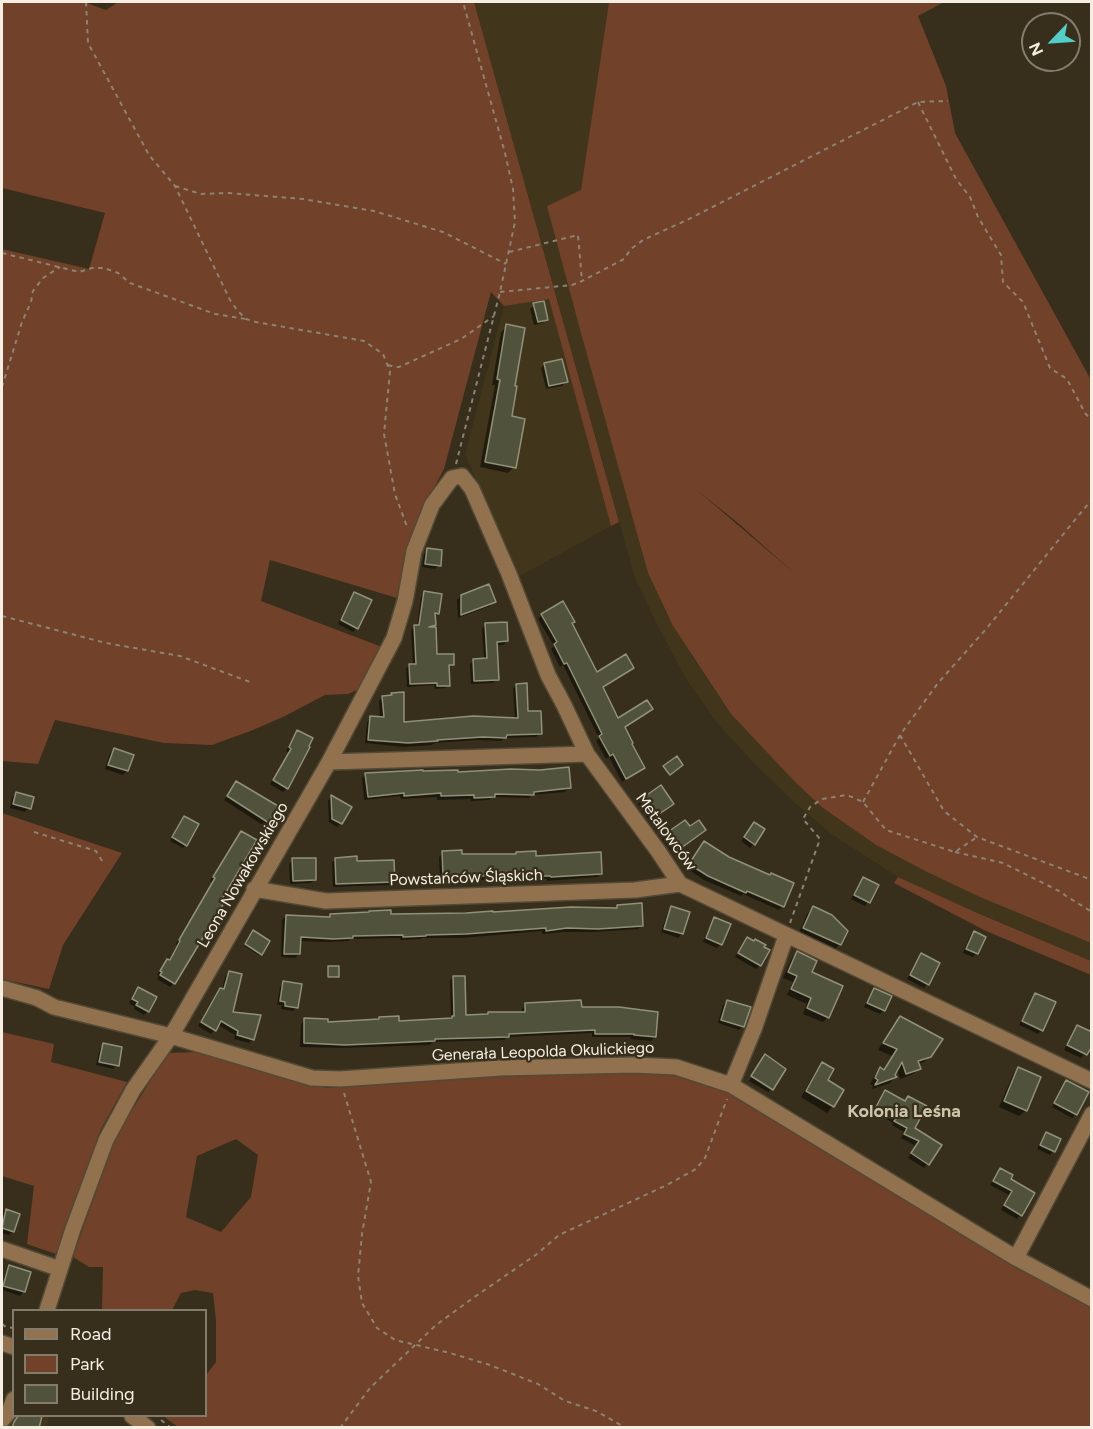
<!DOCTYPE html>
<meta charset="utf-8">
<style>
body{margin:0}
#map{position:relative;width:1093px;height:1429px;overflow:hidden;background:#372f1b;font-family:Figtree,sans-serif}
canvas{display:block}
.frame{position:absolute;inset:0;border:3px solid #f4efe2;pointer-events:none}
.legend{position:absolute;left:12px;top:1309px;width:195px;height:108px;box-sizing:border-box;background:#372f1b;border:2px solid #837c6b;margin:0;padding:8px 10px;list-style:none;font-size:18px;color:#f4efe2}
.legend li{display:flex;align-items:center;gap:12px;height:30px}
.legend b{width:30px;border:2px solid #837c6b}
.north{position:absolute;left:1021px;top:12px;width:60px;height:60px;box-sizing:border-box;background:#372f1b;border:2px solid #837c6b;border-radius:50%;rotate:245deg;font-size:16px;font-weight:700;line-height:24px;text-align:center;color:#f4efe2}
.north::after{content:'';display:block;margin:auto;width:21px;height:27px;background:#53cdc9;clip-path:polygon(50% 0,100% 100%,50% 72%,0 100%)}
</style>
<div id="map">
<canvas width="1093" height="1429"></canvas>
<div class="frame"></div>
<ul class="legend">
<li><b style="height:8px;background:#92714e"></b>Road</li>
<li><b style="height:16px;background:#714129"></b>Park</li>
<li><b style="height:16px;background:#51523c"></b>Building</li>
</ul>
<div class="north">N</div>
</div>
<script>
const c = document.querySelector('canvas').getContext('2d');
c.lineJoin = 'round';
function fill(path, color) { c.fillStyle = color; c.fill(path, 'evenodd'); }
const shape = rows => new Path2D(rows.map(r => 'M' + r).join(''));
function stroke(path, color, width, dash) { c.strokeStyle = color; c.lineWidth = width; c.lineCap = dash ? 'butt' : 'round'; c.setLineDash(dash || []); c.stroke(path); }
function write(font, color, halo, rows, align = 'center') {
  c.font = font + ' Figtree,sans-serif'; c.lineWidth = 4.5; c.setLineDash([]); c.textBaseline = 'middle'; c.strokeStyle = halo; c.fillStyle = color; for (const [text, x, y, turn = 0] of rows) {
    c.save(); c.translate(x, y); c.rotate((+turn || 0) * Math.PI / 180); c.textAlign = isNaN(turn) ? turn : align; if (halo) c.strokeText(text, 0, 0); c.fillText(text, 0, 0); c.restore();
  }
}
fill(shape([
 [474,2,609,2,581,191,548,205,648,573,673,626,703,673,731,714,795,782,823,808,876,845,927,872,981,897,1091,943,1091,961,936,895,898,877,830,833,793,801,752,761,718,724,686,679,657,624,635,578],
 [549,298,611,526,518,577,465,454,504,306],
 [13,1406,14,1416,49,1416,47,1427,6,1428]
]), '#41361b');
fill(shape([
 [2,2,84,2,106,10,118,2,474,2,619,522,611,526,549,299,504,306,491,292,444,469,427,501,415,532,397,598,270,560,261,601,382,647,359,689,348,694,325,695,285,716,253,730,212,745,164,743,55,720,38,764,2,761,2,249,89,269,105,213,2,188],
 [609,2,944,2,918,16,946,86,955,133,1091,380,1091,943,980,897,927,872,876,845,823,808,795,782,731,714,673,626,648,573,581,333,547,206,581,190],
 [698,491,738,523,793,572],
 [2,813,122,853,63,945,49,989,2,979],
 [898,877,975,912,1091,961,1091,975,986,931,894,883],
 [2,1032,54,1044,51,1062,127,1082,100,1131,56,1254,27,1244,34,1186,2,1176],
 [195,1052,327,1088,508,1075,666,1073,729,1093,1028,1271,1091,1305,1091,1427,178,1427,163,1416,206,1416,206,1375,216,1362,216,1321,213,1293,195,1290,181,1293,172,1310,102,1310,103,1267,89,1267,73,1257,115,1137,168,1053],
 [236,1139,258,1155,251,1197,221,1232,186,1217,197,1156]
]), '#714129');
fill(shape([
 [534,305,546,319,543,323,534,325,530,309],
 [507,326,510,417,514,467,508,473,480,467,495,385,492,385,501,332],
 [545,364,566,382,562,386,546,389,541,368],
 [427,550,439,565,435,569,422,567,424,554],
 [425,593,438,613,434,617,434,624,430,629,436,656,452,664,449,667,448,685,445,688,435,689,434,685,407,687,406,669,409,665,413,665,411,630,415,627,417,627,421,597],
 [355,594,357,628,353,632,338,624,351,598],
 [461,596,494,602,490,606,458,618,457,600],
 [562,603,570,624,596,674,632,668,628,672,602,687,617,720,651,709,623,728,630,744,643,768,639,772,622,782,609,757,606,759,596,741,599,738,563,665,560,667,551,649,554,646,538,619,542,615],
 [485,625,507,641,503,645,496,645,497,679,493,683,471,684,470,664,474,661,484,660,482,629],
 [516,685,527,713,540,733,536,737,504,738,501,741,478,740,434,743,432,745,404,747,365,743,367,722,371,718,380,719,379,701,383,697,389,697,392,694,403,724,515,720,513,689],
 [298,732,287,788,283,792,270,784,289,753,286,751,294,736],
 [114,750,132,756,127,771,123,775,105,769,110,753],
 [457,773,569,788,565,792,531,795,529,798,492,797,489,800,471,801,471,799,437,800,437,797,401,799,400,796,364,800,362,778,366,775],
 [236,783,276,806,268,822,264,826,224,800],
 [16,794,29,808,25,812,10,808,12,798],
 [331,797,341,823,337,827,329,822,328,801],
 [642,800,668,808,649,820,638,804],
 [181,821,186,845,183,848,170,841],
 [754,824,754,844,750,848,741,841],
 [689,828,700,834,673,853,662,839,666,835],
 [241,833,174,983,170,987,157,979,159,976,157,975,164,964,167,960,169,961,177,945,176,944,212,883,210,881,237,837],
 [704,843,728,859,770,877,783,906,779,910,743,894,741,896,704,880,686,868],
 [443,853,460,856,515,855,516,854,601,873,597,877,547,881,547,879,477,880,477,878,440,879,439,857],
 [335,859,356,863,393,881,389,885,333,887,332,863],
 [293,860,315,879,311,883,290,884,289,864],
 [863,879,877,886,868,902,865,906,851,899,860,882],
 [618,906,642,925,638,929,594,932,562,932,542,934,542,931,461,938,422,938,420,939,400,940,400,938,350,939,348,941,328,942,300,941,299,954,295,958,281,957,282,920,286,916,328,918,330,916,615,909],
 [672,908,682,934,678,938,661,932,668,912],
 [813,908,840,944,834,950,798,935,807,914],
 [715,919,721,944,717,948,703,942,711,923],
 [252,933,260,954,259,955,244,946],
 [974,933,984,937,976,953,973,957,963,953,970,936],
 [747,939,754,942,760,965,756,969,735,957,744,943],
 [797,952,810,973,828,1017,823,1022,803,1014,807,1004,787,995,793,982,783,978,792,958],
 [921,955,927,984,924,988,907,979,918,959],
 [328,968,337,977,336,978,327,978,327,969],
 [229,973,231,1013,253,1039,249,1043,234,1039,235,1035,218,1025,211,1034,198,1026,216,994,220,990,222,990,225,977],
 [453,977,464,1017,522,1014,522,1009,526,1005,580,1009,655,1037,651,1041,630,1039,631,1037,592,1037,592,1033,507,1037,504,1040,432,1042,430,1045,341,1048,300,1047,301,1024,305,1020,327,1023,377,1020,379,1018,397,1022,451,1020,450,981],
 [283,983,297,1007,293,1011,281,1009,282,1005,277,1005,280,987],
 [139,989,148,1011,144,1015,134,1009,135,1007,129,1003,135,993],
 [874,989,884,1010,880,1014,864,1007,871,993],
 [1036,995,1042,1030,1038,1034,1019,1025,1032,999],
 [727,1002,743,1026,739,1030,718,1023,723,1005],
 [900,1018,930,1056,924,1062,918,1064,919,1068,913,1074,900,1079,897,1069,893,1076,895,1077,890,1083,872,1089,873,1086,870,1084,875,1075,881,1069,883,1071,892,1056,878,1050,894,1024],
 [1078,1027,1092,1042,1085,1054,1081,1058,1064,1050,1074,1031],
 [103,1045,117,1065,113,1069,96,1065,100,1049],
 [762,1060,772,1089,768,1092,749,1081],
 [822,1064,833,1106,827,1113,801,1097,816,1071],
 [1019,1069,1026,1110,1019,1116,999,1107,1013,1075],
 [1066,1082,1076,1114,1072,1118,1052,1107,1062,1086],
 [886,1091,903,1102,908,1097,913,1129,940,1146,924,1168,908,1158,916,1146,901,1138,904,1132,892,1125,893,1123,873,1111,882,1095],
 [1046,1134,1053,1151,1050,1155,1037,1149,1042,1138],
 [1000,1170,1009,1180,1020,1215,1017,1219,1001,1210,1009,1195,990,1185],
 [2,1210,18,1215,13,1231,9,1235,2,1233],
 [10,1267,29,1273,23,1292,20,1296,2,1290,2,1285,6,1271]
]), '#0007');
const building = shape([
 [544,301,548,320,538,322,533,303,544,301],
 [506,324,525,328,515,386,517,386,512,416,525,419,516,468,485,462,500,380,497,379,506,324],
 [562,359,568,382,549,386,544,363,562,359],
 [427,548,442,550,441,566,425,564,427,548],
 [489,584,496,602,461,615,461,595,489,584],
 [424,591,442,594,439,614,435,613,436,625,429,627,436,627,437,654,454,654,454,665,449,665,450,686,437,686,437,683,410,684,409,664,416,664,414,625,419,625,424,591],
 [354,592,372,600,358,629,341,620,354,592],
 [563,601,575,622,572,623,597,672,626,654,634,668,603,687,618,718,647,700,653,709,625,727,633,743,632,744,645,768,626,779,613,754,610,756,599,736,602,734,567,663,564,664,554,644,557,642,541,614,563,601],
 [507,622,508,641,497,642,499,680,474,681,473,659,487,658,485,623,507,622],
 [527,683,528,711,541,711,542,734,507,735,506,738,483,737,437,740,438,741,408,743,368,740,370,716,384,717,382,696,392,695,391,693,404,692,404,722,473,716,518,718,516,684,527,683],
 [297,730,313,738,309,746,310,747,288,789,273,780,291,749,289,747,297,730],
 [114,748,134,755,128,771,108,765,114,748],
 [677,756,683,765,670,775,663,766,677,756],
 [569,767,571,788,534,792,534,795,495,794,495,797,474,798,474,795,441,796,441,793,404,796,404,793,368,797,365,773,423,770,423,771,458,770,458,772,511,769,540,770,569,767],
 [236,781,278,806,269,823,227,796,236,781],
 [661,785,674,804,653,818,641,799,661,785],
 [16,792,34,797,31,809,13,804,16,792],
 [331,795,352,807,342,824,332,819,331,795],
 [184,816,199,824,187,846,172,837,184,816],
 [685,820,690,826,699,820,706,830,677,851,665,834,685,820],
 [754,822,765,829,755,845,744,837,754,822],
 [241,831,257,840,221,901,224,903,175,984,160,975,162,972,160,971,167,959,170,960,180,941,179,940,215,878,213,877,241,831],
 [704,841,729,857,770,875,771,873,794,883,784,907,747,891,746,893,708,876,689,864,704,841],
 [462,850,462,854,516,854,516,852,536,851,536,856,601,852,602,874,551,877,550,876,480,876,480,874,443,876,442,851,462,850],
 [357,856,357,861,394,860,395,882,336,884,335,858,357,856],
 [292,858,316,858,316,880,293,881,292,858],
 [863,877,879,885,870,903,854,895,863,877],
 [642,903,643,926,598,929,567,928,546,931,546,928,466,934,426,935,426,936,403,937,403,935,353,936,353,938,333,939,301,937,300,954,284,954,286,915,330,917,330,914,369,912,369,911,391,910,391,914,466,913,493,911,493,912,571,907,617,908,617,905,642,903],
 [671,906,690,912,683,934,664,929,671,906],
 [813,906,832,915,848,931,841,945,803,928,813,906],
 [714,917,731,924,722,945,706,938,714,917],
 [253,930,270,941,262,955,245,944,253,930],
 [974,931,986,937,978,954,966,949,974,931],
 [747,937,754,941,755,939,766,945,764,947,770,950,761,966,738,953,747,937],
 [797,951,817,961,812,972,843,986,829,1018,807,1008,811,998,791,989,797,976,788,972,797,951],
 [921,953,940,963,929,985,910,975,921,953],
 [328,966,339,966,339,977,328,977,328,966],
 [229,971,242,974,233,1012,261,1015,254,1040,237,1035,238,1031,221,1021,216,1031,201,1022,220,988,224,989,229,971],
 [453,976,465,976,466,1015,488,1014,488,1012,525,1012,525,1003,581,1000,582,1007,619,1007,658,1012,656,1037,634,1035,634,1034,595,1034,595,1030,509,1034,509,1037,435,1039,435,1041,415,1042,345,1045,304,1043,304,1018,328,1019,328,1022,379,1019,379,1017,399,1016,399,1021,452,1018,452,1016,454,1016,453,976],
 [283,981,302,984,298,1008,285,1006,285,1002,280,1001,283,981],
 [138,987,157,997,149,1012,136,1005,138,1002,132,999,138,987],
 [874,988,892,996,885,1011,867,1003,874,988],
 [1035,993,1056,1002,1043,1031,1022,1021,1035,993],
 [727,1000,751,1007,744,1027,721,1020,727,1000],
 [900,1016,943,1039,931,1057,918,1061,921,1069,906,1074,902,1062,895,1075,897,1077,875,1085,878,1080,875,1078,880,1067,884,1070,897,1049,883,1043,900,1016],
 [1077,1025,1092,1032,1092,1046,1087,1055,1067,1045,1077,1025],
 [103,1043,122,1047,119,1066,99,1062,103,1043],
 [765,1054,786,1069,773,1090,751,1076,765,1054],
 [822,1062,834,1069,828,1080,844,1090,834,1107,806,1091,822,1062],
 [1018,1067,1041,1077,1027,1111,1004,1101,1018,1067],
 [1066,1080,1089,1092,1077,1115,1054,1103,1066,1080],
 [885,1090,905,1101,908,1096,927,1106,915,1128,942,1145,929,1165,911,1153,919,1141,904,1134,907,1128,894,1121,896,1119,876,1107,885,1090],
 [1046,1132,1061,1139,1055,1152,1040,1145,1046,1132],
 [1000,1168,1013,1175,1011,1179,1035,1193,1022,1216,1004,1205,1012,1191,993,1181,1000,1168],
 [6,1209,20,1214,14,1232,2,1228,6,1209],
 [9,1265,31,1272,25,1292,3,1286,9,1265],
 [18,1416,42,1416,39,1428,12,1428,14,1422,18,1416]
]);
fill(building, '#51523c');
stroke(building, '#909179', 1.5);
const minor = shape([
 [329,762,587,754],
 [254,889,326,901,635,890,680,884],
 [2,988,37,998,54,1007,171,1036,312,1078,340,1079,501,1068,634,1065,676,1067,731,1085,1016,1258,1092,1299],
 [731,1085,754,1029,786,936],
 [2,1249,60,1269],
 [1016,1258,1092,1114],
 [47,1310,73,1229,106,1140,133,1090,171,1036,181,1019,329,762,394,638,405,601,414,551,432,505,452,478,462,476,472,489,509,574,548,675,564,705,587,754,658,851,680,884,1092,1081],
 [2,1343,14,1347],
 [132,1416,148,1428],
 [2,1420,9,1412,14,1399]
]);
stroke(minor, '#514a37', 18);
stroke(shape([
 [86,2,88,43,149,155,175,186,230,300,237,310,246,319,256,322,364,341,383,354,390,371,384,434,395,494,406,524,409,527],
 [918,102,956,179,970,197,978,217,1001,255,1003,282,1023,302,1050,368,1067,379,1085,413,1092,421],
 [175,186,201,194,228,193,303,199,374,211,443,232,506,264],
 [509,252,578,235,582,281],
 [2,253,79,272,92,268,104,268,118,273,130,283,215,314,246,319],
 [500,292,572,285,582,281,624,259,631,249,643,240,687,220,918,102,948,101],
 [388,365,395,367,399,367,461,339,494,316],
 [2,387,22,322,31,302,33,291,43,278,60,267],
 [456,464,500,292,515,222,513,189,505,153,463,2],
 [2,616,106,643,180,656,250,682],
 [900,735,944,811,977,837,1092,880],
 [863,802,900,735,938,683,987,628,1092,499],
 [34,832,96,851,104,864],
 [955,852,1003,863,1061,892,1066,896,1092,912],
 [790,923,820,839,803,819,810,807,822,799,846,795,852,797,863,802,886,830,955,852,977,837],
 [344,1093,371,1182,362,1234,358,1276,362,1303,377,1328,395,1340,450,1353,490,1365,538,1384,565,1401,596,1411,626,1428],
 [2,1324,6,1327,14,1328],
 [161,1420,171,1428],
 [340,1428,370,1388,436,1325,473,1298,537,1254,559,1235,667,1185,696,1169,705,1158,727,1099]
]), '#8b8474', 2, [4.5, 4.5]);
stroke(minor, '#92714e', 15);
write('16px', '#f4efe2', '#372f1b', [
 ["Metalowców",666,832,54],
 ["Leona Nowakowskiego",243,875,-60],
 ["Powstańców Śląskich",466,878,-2],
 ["Generała Leopolda Okulickiego",543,1052,-2]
]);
write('bold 18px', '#cec4ac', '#372f1b', [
 ["Kolonia Leśna",904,1112]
]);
</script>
